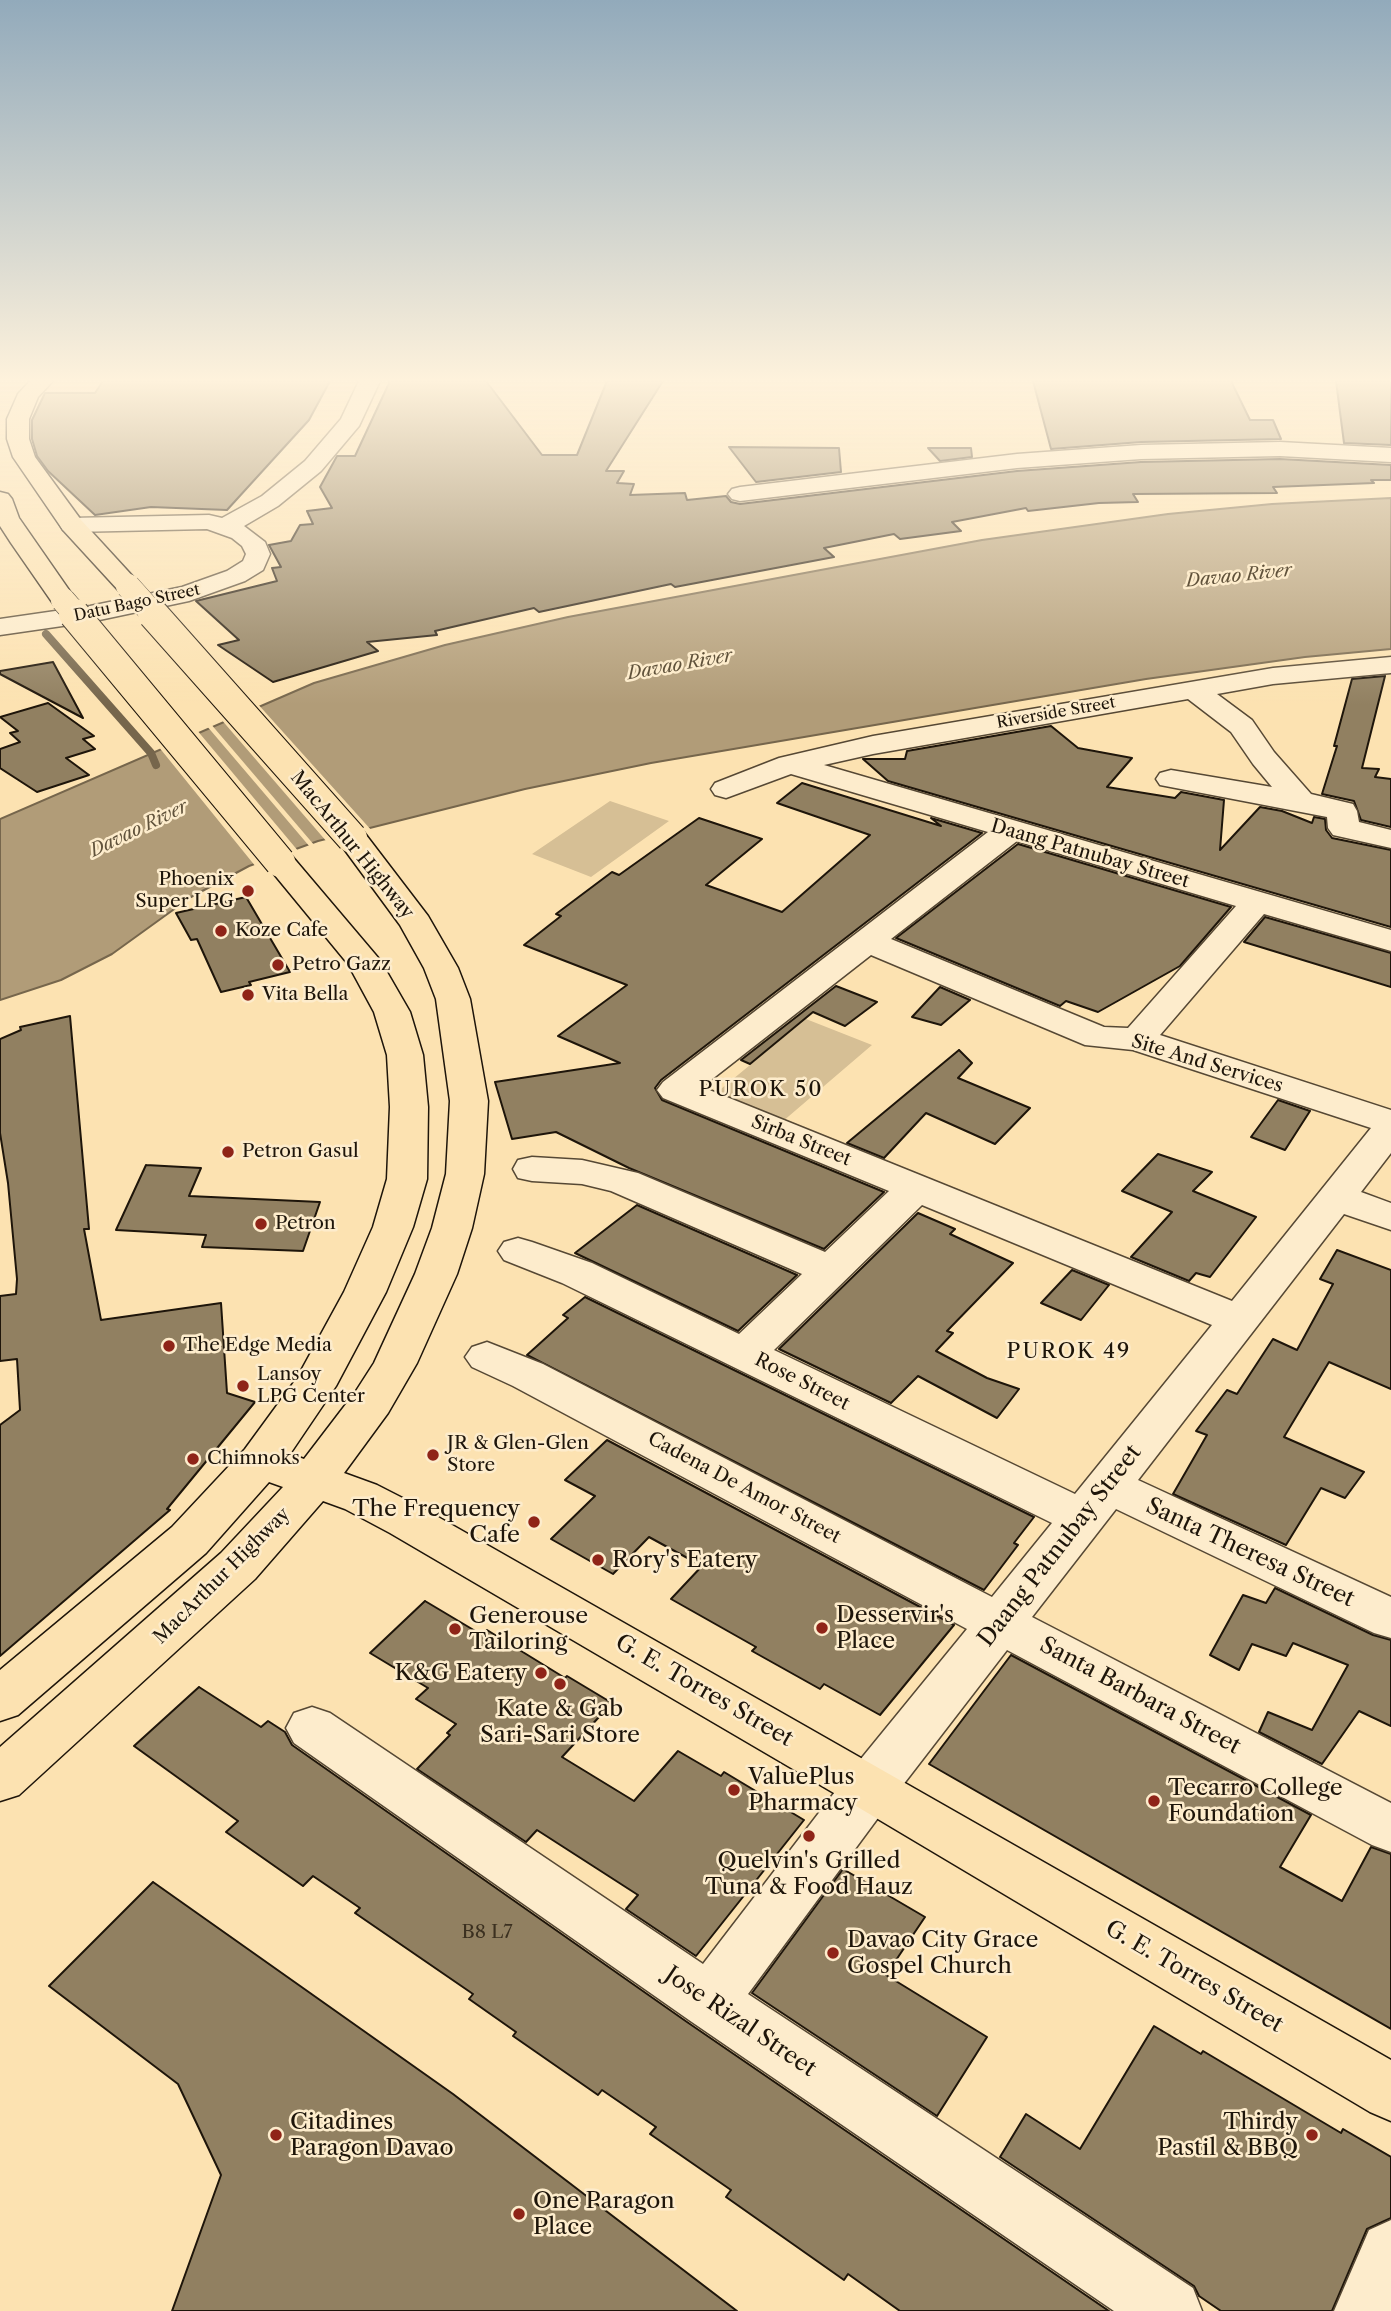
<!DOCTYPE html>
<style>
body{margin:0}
canvas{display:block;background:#fce2b1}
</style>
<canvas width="1391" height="2311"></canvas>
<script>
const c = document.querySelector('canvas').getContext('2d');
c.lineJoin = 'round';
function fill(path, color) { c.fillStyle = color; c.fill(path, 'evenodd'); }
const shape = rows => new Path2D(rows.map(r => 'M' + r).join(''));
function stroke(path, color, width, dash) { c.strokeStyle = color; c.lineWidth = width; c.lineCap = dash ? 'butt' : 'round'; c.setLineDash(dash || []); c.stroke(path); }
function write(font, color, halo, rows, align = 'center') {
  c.font = font + ' "Libre Caslon Text",serif'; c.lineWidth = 5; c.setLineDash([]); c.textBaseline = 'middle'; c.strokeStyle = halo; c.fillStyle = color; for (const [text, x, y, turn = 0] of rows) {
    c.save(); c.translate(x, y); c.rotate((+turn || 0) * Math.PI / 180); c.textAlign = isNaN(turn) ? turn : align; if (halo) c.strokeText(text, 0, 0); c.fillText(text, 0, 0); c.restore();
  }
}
fill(shape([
 [610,801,669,821,591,877,532,854],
 [806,1019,872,1045,782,1122,716,1093]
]), '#d6bf95');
const water = shape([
 [1391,498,1391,649,1305,657,1146,679,651,763,525,789,318,841,249,866,221,881,191,897,112,954,61,980,0,1000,0,819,314,683,445,645,568,617,982,540,1168,514,1272,504,1391,498]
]);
fill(water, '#b19c78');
stroke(water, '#76664c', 2);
fill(shape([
 [256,702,373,832,327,842,220,718],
 [210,723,315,846,310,847,206,725],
 [196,729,299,852,256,867,158,746]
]), '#fce2b1');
stroke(shape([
 [46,634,151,753,156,765]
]), '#76664c', 8);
const building = shape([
 [103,381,330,381,309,420,227,510,151,507,95,515,48,471,37,456,32,439,32,420,45,393,95,393,103,381],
 [390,381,486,381,542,455,577,455,607,381,663,381,606,471,624,471,617,483,634,484,630,495,685,493,687,500,726,496,731,502,740,504,1017,471,1141,462,1280,459,1391,465,1391,480,1371,480,1374,483,1273,487,1277,493,1133,494,1138,502,1099,503,1028,511,1026,508,952,522,961,531,900,539,894,534,824,548,834,557,675,587,671,584,539,612,534,608,435,631,437,635,367,642,378,651,273,682,218,645,239,640,196,601,277,581,272,568,281,567,269,545,291,541,300,525,313,524,307,511,332,508,320,487,337,456,355,456,390,381],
 [1033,381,1231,381,1250,420,1273,420,1281,439,1141,442,1051,449,1033,381],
 [1336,381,1391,381,1391,445,1344,443,1336,381],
 [729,447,839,448,841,472,756,482,729,447],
 [928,448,971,448,972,457,940,461,928,448],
 [53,662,83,718,0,674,0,671,53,662],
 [1385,676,1362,768,1379,769,1375,777,1391,779,1391,827,1361,820,1354,801,1322,794,1337,746,1334,746,1352,679,1385,676],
 [48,703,94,736,83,739,95,749,66,758,89,775,37,792,0,768,0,749,20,742,10,733,18,731,0,717,48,703],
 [1051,726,1078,748,1132,758,1107,787,1175,798,1181,792,1224,800,1220,850,1260,807,1282,811,1312,823,1314,817,1325,819,1326,830,1332,838,1391,850,1391,927,888,781,863,759,905,759,907,751,1051,726],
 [802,783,941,826,931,818,982,833,661,1080,655,1088,662,1100,884,1192,824,1249,629,1168,556,1132,512,1139,495,1082,620,1063,558,1036,627,985,524,945,561,916,556,914,612,872,619,875,699,818,762,839,706,885,782,912,870,835,777,803,802,783],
 [1018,844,1231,907,1180,966,1098,1012,1066,1001,1060,1006,896,938,1018,844],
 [246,897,290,972,249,982,251,985,221,992,197,939,191,940,176,913,246,897],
 [1265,917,1391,953,1391,987,1244,942,1265,917],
 [836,986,877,1002,845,1026,813,1012,750,1064,741,1060,836,986],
 [940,987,970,1000,941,1025,912,1017,940,987],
 [70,1016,89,1229,84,1229,101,1320,221,1303,227,1393,255,1402,167,1509,170,1510,0,1656,0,1425,20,1410,17,1359,0,1361,0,1296,16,1294,17,1279,8,1183,0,1133,0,1039,21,1030,20,1027,70,1016],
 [959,1050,972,1063,958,1078,1030,1108,995,1144,926,1113,884,1158,847,1143,959,1050],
 [1278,1100,1310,1111,1285,1150,1251,1137,1278,1100],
 [1158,1154,1212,1172,1193,1191,1256,1217,1210,1277,1196,1273,1189,1281,1131,1257,1172,1212,1122,1191,1158,1154],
 [146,1165,201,1168,189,1196,320,1202,303,1251,202,1247,206,1235,116,1230,146,1165],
 [637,1205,797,1275,738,1331,575,1253,637,1205],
 [918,1213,955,1229,950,1234,1013,1263,947,1331,953,1333,936,1351,987,1378,1019,1389,997,1418,918,1376,891,1403,779,1349,918,1213],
 [1337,1250,1391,1270,1391,1389,1329,1362,1284,1437,1364,1472,1345,1498,1321,1488,1286,1545,1173,1494,1207,1435,1196,1431,1227,1390,1237,1394,1273,1339,1297,1350,1333,1284,1320,1279,1337,1250],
 [1072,1270,1109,1285,1081,1320,1041,1303,1072,1270],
 [585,1297,1034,1517,1014,1543,1018,1545,984,1590,527,1355,568,1318,563,1315,585,1297],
 [607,1440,954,1625,880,1715,824,1684,820,1689,752,1651,756,1647,671,1599,702,1566,649,1537,613,1574,551,1539,595,1496,565,1480,607,1440],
 [1275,1588,1373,1635,1391,1640,1391,1726,1359,1711,1322,1764,1259,1732,1268,1712,1312,1730,1348,1665,1293,1643,1286,1656,1252,1644,1239,1670,1210,1655,1243,1595,1266,1603,1275,1588],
 [425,1601,482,1635,487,1630,565,1678,567,1676,612,1703,562,1757,634,1801,678,1751,721,1776,724,1772,804,1820,696,1956,626,1909,638,1895,537,1830,526,1842,417,1769,450,1735,447,1733,456,1724,416,1699,428,1688,370,1653,425,1601],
 [1011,1655,1311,1815,1280,1867,1342,1901,1371,1847,1391,1854,1391,2029,929,1764,1011,1655],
 [199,1687,261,1727,268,1721,285,1732,292,1745,687,2022,1109,2311,900,2311,848,2274,844,2280,726,2197,731,2190,650,2134,656,2127,602,2090,598,2095,513,2036,516,2032,469,1999,473,1994,355,1913,360,1908,313,1876,303,1886,226,1832,238,1821,134,1746,199,1687],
 [843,1869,925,1917,886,1975,987,2037,937,2116,752,1993,843,1869],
 [153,1882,453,2094,737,2311,172,2311,221,2175,178,2084,49,1986,153,1882],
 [1154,2026,1201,2054,1203,2051,1341,2133,1343,2129,1391,2157,1391,2218,1367,2229,1332,2311,1221,2311,1199,2296,1194,2286,1000,2157,1026,2114,1080,2149,1154,2026]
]);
fill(building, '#918061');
stroke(building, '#1e150a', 2);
const minor = shape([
 [359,381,380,381,359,426,321,471,278,506,244,526,265,542,270,554,263,570,245,581,189,601,90,622,0,635,0,619,90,606,182,587,227,571,243,561,246,554,242,546,232,538,207,529,72,532,63,530,60,525,63,520,72,518,209,515,222,518,262,496,305,461,341,419,359,381],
 [1280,442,1391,448,1391,462,1280,456,1141,459,1017,468,740,501,732,499,728,494,732,489,740,487,1017,454,1141,445,1280,442],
 [1391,657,1391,673,1273,684,1217,694,1252,720,1274,752,1311,794,1353,804,1357,811,1359,822,1391,830,1391,848,1333,835,1328,828,1327,817,1160,785,1156,779,1160,773,1171,770,1272,787,1253,764,1231,732,1188,699,873,754,824,765,1391,930,1391,951,1264,914,1160,1035,1391,1110,1391,1153,1361,1192,1391,1203,1391,1230,1344,1214,1138,1480,1391,1597,1391,1638,1374,1633,1116,1509,1032,1617,1391,1803,1391,1852,1372,1845,1007,1650,889,1803,748,1994,1193,2288,1202,2311,1114,2311,689,2020,294,1743,286,1728,294,1713,312,1707,330,1713,703,1964,851,1771,967,1629,513,1386,472,1367,465,1357,472,1347,487,1342,543,1364,992,1597,1052,1523,562,1283,504,1260,498,1251,504,1242,518,1238,532,1242,592,1263,739,1334,802,1274,611,1191,582,1184,532,1181,518,1178,513,1169,518,1160,532,1157,582,1160,638,1173,825,1252,889,1191,663,1098,657,1090,663,1082,988,832,791,774,726,798,715,795,711,789,715,783,779,758,873,736,1273,668,1391,657],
 [1017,841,1236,906,1128,1028,1104,1027,891,939,1017,841],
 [871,955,1085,1045,1133,1050,1371,1128,1232,1301,702,1087,871,955],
 [922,1205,1212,1325,1075,1494,774,1350,922,1205],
 [1391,2220,1391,2311,1334,2311,1369,2230,1391,2220]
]);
const major = shape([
 [30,381,53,381,38,397,29,419,29,439,35,457,81,520,137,581,141,586,137,591,128,594,119,591,63,530,13,457,7,439,7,419,18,394,30,381],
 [0,492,8,494,12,499,19,518,76,600,72,605,63,608,54,605,11,543,0,526,0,492],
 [352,829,363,831,428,916,458,968,470,999,488,1101,484,1174,472,1228,457,1274,417,1363,388,1413,344,1473,377,1485,424,1509,1391,2060,1391,2121,1370,2112,851,1803,390,1533,345,1509,323,1501,255,1579,19,1795,0,1801,0,1747,221,1553,283,1487,269,1482,206,1553,18,1715,0,1721,0,1670,172,1527,245,1449,297,1378,344,1292,373,1227,387,1179,390,1107,387,1055,374,1012,348,964,264,862,269,855,280,852,291,855,380,960,410,1012,423,1055,428,1107,427,1179,413,1227,386,1292,336,1386,290,1454,304,1459,356,1391,374,1363,415,1274,432,1228,446,1174,450,1101,436,999,424,968,400,925,336,838,341,831,352,829]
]);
stroke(minor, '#564834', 3);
stroke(major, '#1e150a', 3);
fill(minor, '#fdeccc');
fill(major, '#fce2b1');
const majorBridgeFar1 = shape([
 [128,586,154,615],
 [63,600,76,615]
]);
const majorBridge = shape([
 [74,614,280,862],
 [153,614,352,838]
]);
stroke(majorBridgeFar1, '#1e150a', 25, []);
stroke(majorBridge, '#1e150a', 32, []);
stroke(majorBridgeFar1, '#fce2b1', 24);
stroke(majorBridge, '#fce2b1', 30);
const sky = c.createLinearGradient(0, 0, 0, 705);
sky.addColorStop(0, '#92aabb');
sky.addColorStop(0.54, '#fef2dc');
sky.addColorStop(1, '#fef2dc00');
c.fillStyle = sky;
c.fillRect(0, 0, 1391, 705);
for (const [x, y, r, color] of [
 [248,891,7,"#8f2418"],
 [221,931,7,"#8f2418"],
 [278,965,7,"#8f2418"],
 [248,995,7,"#8f2418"],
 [228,1152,7,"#8f2418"],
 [261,1224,7,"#8f2418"],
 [169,1346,7,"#8f2418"],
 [243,1386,7,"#8f2418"],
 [433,1455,7,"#8f2418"],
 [193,1459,7,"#8f2418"],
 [534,1522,7,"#8f2418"],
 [598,1560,7,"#8f2418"],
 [822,1628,7,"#8f2418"],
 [455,1629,7,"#8f2418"],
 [541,1673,7,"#8f2418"],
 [560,1684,7,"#8f2418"],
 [734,1790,7,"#8f2418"],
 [1154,1801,7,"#8f2418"],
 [809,1836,7,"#8f2418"],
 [833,1953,7,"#8f2418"],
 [276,2135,7,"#8f2418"],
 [1312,2135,7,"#8f2418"],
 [519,2214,7,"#8f2418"]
]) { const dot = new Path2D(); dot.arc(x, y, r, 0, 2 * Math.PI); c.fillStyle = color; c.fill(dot); stroke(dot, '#fdeccc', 2.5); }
write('16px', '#1e150a', '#fdeccc', [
 ["Datu Bago Street",137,603,-12],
 ["Riverside Street",1056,713,-10]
]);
write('italic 18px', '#60523b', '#fdeccc', [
 ["Davao River",1239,576,-6],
 ["Davao River",680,665,-10],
 ["Davao River",139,829,-26]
]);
write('19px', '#1e150a', '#fdeccc', [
 ["MacArthur Highway",352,845,51],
 ["Daang Patnubay Street",1090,854,16],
 ["Site And Services",1207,1064,17],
 ["Sirba Street",801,1141,22],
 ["Rose Street",802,1382,27],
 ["Cadena De Amor Street",744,1488,28],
 ["MacArthur Highway",222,1576,-45]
]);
write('19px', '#1e150a', '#fdeccc', [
 ["Phoenix",234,880,"right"],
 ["Super LPG",234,902,"right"],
 ["Koze Cafe",235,931],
 ["Petro Gazz",292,965],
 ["Vita Bella",262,995],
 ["Petron Gasul",242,1152],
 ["Petron",275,1224],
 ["The Edge Media",183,1346],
 ["Lansoy",257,1375],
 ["LPG Center",257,1397],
 ["JR & Glen-Glen",447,1444],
 ["Store",447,1466],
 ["Chimnoks",207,1459]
], 'left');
write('19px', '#3b3020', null, [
 ["B8 L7",487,1933]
]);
c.letterSpacing = '2px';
write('21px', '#1e150a', '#fdeccc', [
 ["PUROK 50",761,1090],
 ["PUROK 49",1069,1352]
]);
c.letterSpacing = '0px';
write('23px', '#1e150a', '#fdeccc', [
 ["The Frequency",520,1509,"right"],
 ["Cafe",520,1535,"right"],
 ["Rory's Eatery",612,1560],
 ["Desservir's",836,1615],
 ["Place",836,1641],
 ["Generouse",469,1616],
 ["Tailoring",469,1642],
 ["K&G Eatery",527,1673,"right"],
 ["Kate & Gab",560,1709,"center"],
 ["Sari-Sari Store",560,1735,"center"],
 ["ValuePlus",748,1777],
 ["Pharmacy",748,1803],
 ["Tecarro College",1168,1788],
 ["Foundation",1168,1814],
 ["Quelvin's Grilled",809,1861,"center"],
 ["Tuna & Food Hauz",809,1887,"center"],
 ["Davao City Grace",847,1940],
 ["Gospel Church",847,1966],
 ["Citadines",290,2122],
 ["Paragon Davao",290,2148],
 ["Thirdy",1298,2122,"right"],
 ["Pastil & BBQ",1298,2148,"right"],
 ["One Paragon",533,2201],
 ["Place",533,2227]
], 'left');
write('23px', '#1e150a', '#fdeccc', [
 ["Daang Patnubay Street",1060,1546,-52],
 ["Santa Theresa Street",1250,1553,25],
 ["G. E. Torres Street",704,1691,30],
 ["Santa Barbara Street",1140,1696,28],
 ["G. E. Torres Street",1194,1977,30],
 ["Jose Rizal Street",740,2022,34]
]);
</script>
